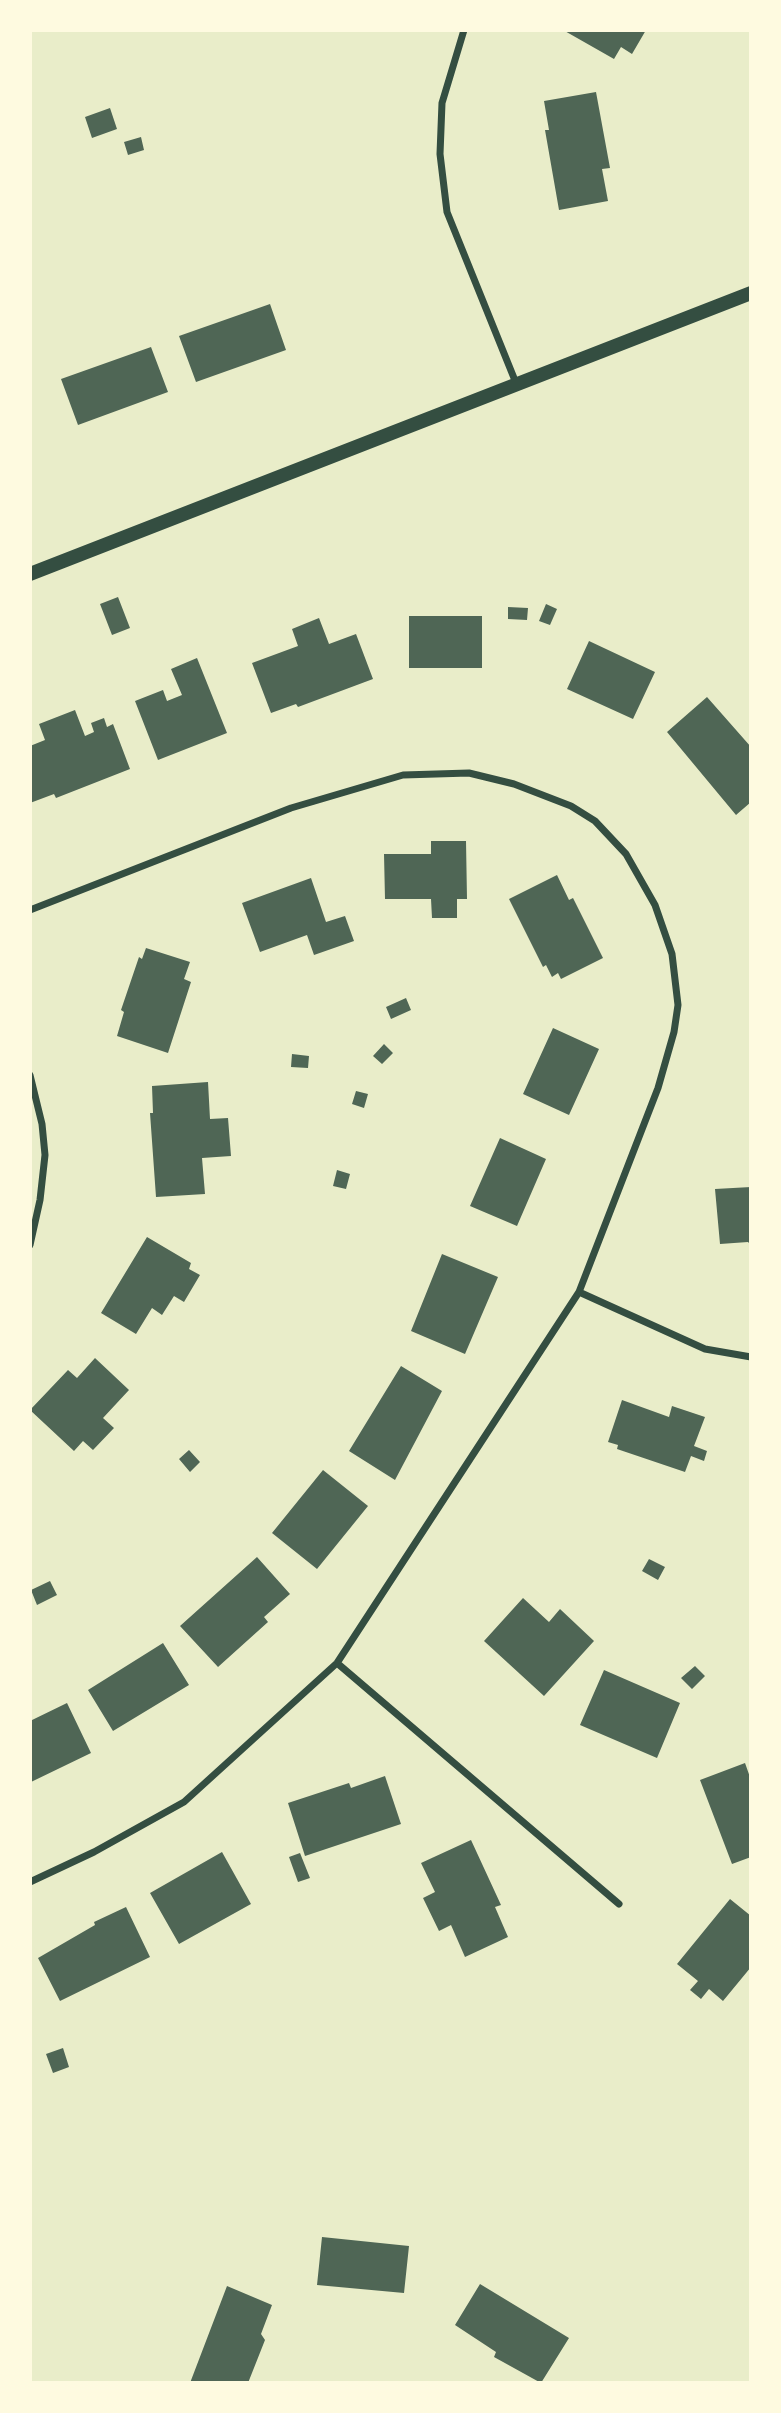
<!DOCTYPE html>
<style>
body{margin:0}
#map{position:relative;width:781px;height:2413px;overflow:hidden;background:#e9edc9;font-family:Montserrat,sans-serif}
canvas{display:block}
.frame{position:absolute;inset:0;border:32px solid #fefae0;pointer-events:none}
</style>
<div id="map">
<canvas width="781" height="2413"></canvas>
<div class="frame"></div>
</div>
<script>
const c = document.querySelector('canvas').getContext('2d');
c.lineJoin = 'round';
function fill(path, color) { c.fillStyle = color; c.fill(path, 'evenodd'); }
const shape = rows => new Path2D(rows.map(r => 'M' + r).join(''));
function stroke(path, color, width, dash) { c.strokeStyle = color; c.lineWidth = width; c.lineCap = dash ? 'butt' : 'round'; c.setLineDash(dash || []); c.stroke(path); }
fill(shape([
 [563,30,646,30,632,54,621,47,614,59],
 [596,92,610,168,602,169,608,201,559,210,545,130,549,130,544,101],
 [110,108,117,129,92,138,85,117],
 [141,137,144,150,128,155,124,142],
 [270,304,286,350,196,382,179,336],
 [151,347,168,392,78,425,61,379],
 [118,597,130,628,112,635,100,604],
 [546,604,557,609,550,625,539,621],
 [508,607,528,608,527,620,508,619],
 [409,616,482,616,482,668,409,668],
 [319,618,329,644,356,634,373,679,298,707,296,704,271,713,252,663,298,646,292,629],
 [589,641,655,672,633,719,567,689],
 [197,658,227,733,158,760,135,701,163,690,167,701,182,695,171,669],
 [707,697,751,747,751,802,736,815,667,732],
 [75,710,85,736,94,732,91,723,104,718,107,727,113,724,130,769,56,798,54,794,30,803,30,746,45,740,39,724],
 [431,841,466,841,467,899,457,899,457,918,432,918,431,899,385,899,384,854,431,854],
 [557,875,569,900,573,898,603,958,561,979,558,973,552,977,546,965,543,967,509,899],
 [311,878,326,922,345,916,354,941,314,955,307,935,260,952,242,903],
 [146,948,190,962,184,979,191,982,168,1053,117,1036,124,1012,121,1010,139,957,142,959],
 [406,998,411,1010,391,1019,386,1007],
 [553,1028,599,1049,569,1115,523,1094],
 [384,1044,393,1053,382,1064,373,1056],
 [292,1054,309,1056,308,1068,291,1067],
 [208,1082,210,1119,228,1118,231,1156,202,1158,205,1194,156,1197,150,1113,153,1113,152,1086],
 [356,1091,368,1094,364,1108,352,1104],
 [500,1138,546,1159,517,1226,470,1206],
 [337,1170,350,1174,346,1189,333,1186],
 [751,1187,751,1245,748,1242,720,1244,715,1189],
 [147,1237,191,1263,189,1269,200,1275,184,1302,174,1296,162,1315,152,1308,136,1334,101,1313],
 [442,1254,498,1277,465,1354,411,1331],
 [95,1358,129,1390,103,1418,114,1428,93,1450,83,1441,74,1451,30,1410,68,1370,77,1378],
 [401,1366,442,1391,395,1480,349,1451],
 [622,1400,669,1417,672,1406,705,1417,694,1446,707,1451,704,1461,691,1456,685,1472,617,1449,618,1445,608,1442],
 [189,1450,200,1462,190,1472,179,1459],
 [323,1470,368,1506,317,1569,272,1533],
 [257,1557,290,1594,264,1617,268,1622,218,1667,180,1626],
 [649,1559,665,1567,658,1580,642,1571],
 [50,1581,57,1595,37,1605,31,1590],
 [523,1598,549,1622,560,1609,594,1641,544,1696,484,1641],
 [163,1643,189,1685,113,1731,88,1690],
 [695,1666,705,1676,692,1689,681,1678],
 [604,1670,680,1703,657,1758,580,1725],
 [67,1703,91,1753,31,1782,30,1721],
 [745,1763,751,1780,751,1857,732,1864,700,1780],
 [385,1776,401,1824,305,1856,288,1803,349,1783,351,1788],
 [471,1840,501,1905,495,1907,508,1937,465,1957,451,1925,439,1931,423,1898,435,1892,421,1863],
 [222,1852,251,1904,179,1944,150,1893],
 [300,1853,310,1878,298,1882,289,1857],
 [730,1899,751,1916,751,1967,723,2001,709,1989,701,1999,690,1990,698,1981,677,1964],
 [126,1907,150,1957,60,2001,38,1958,95,1925,94,1922],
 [63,2048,69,2067,53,2073,46,2054],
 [322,2237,409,2246,404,2293,317,2285],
 [480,2284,569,2338,541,2383,494,2357,496,2352,455,2325],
 [227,2286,272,2305,261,2334,265,2340,248,2383,190,2383]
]), '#4f6655');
stroke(shape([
 [464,30,442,103,440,154,447,212,516,383],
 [30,910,291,808,403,775,469,773,514,784,571,806,595,821,626,854,655,905,672,954,678,1005,674,1032,658,1088,579,1292,337,1663,184,1802,94,1852,30,1882],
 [30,1075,42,1124,45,1155,40,1200,30,1245],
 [579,1292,705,1349,751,1357],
 [337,1663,619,1904]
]), '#344e41', 7);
stroke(shape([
 [30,574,751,293]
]), '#344e41', 14);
</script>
